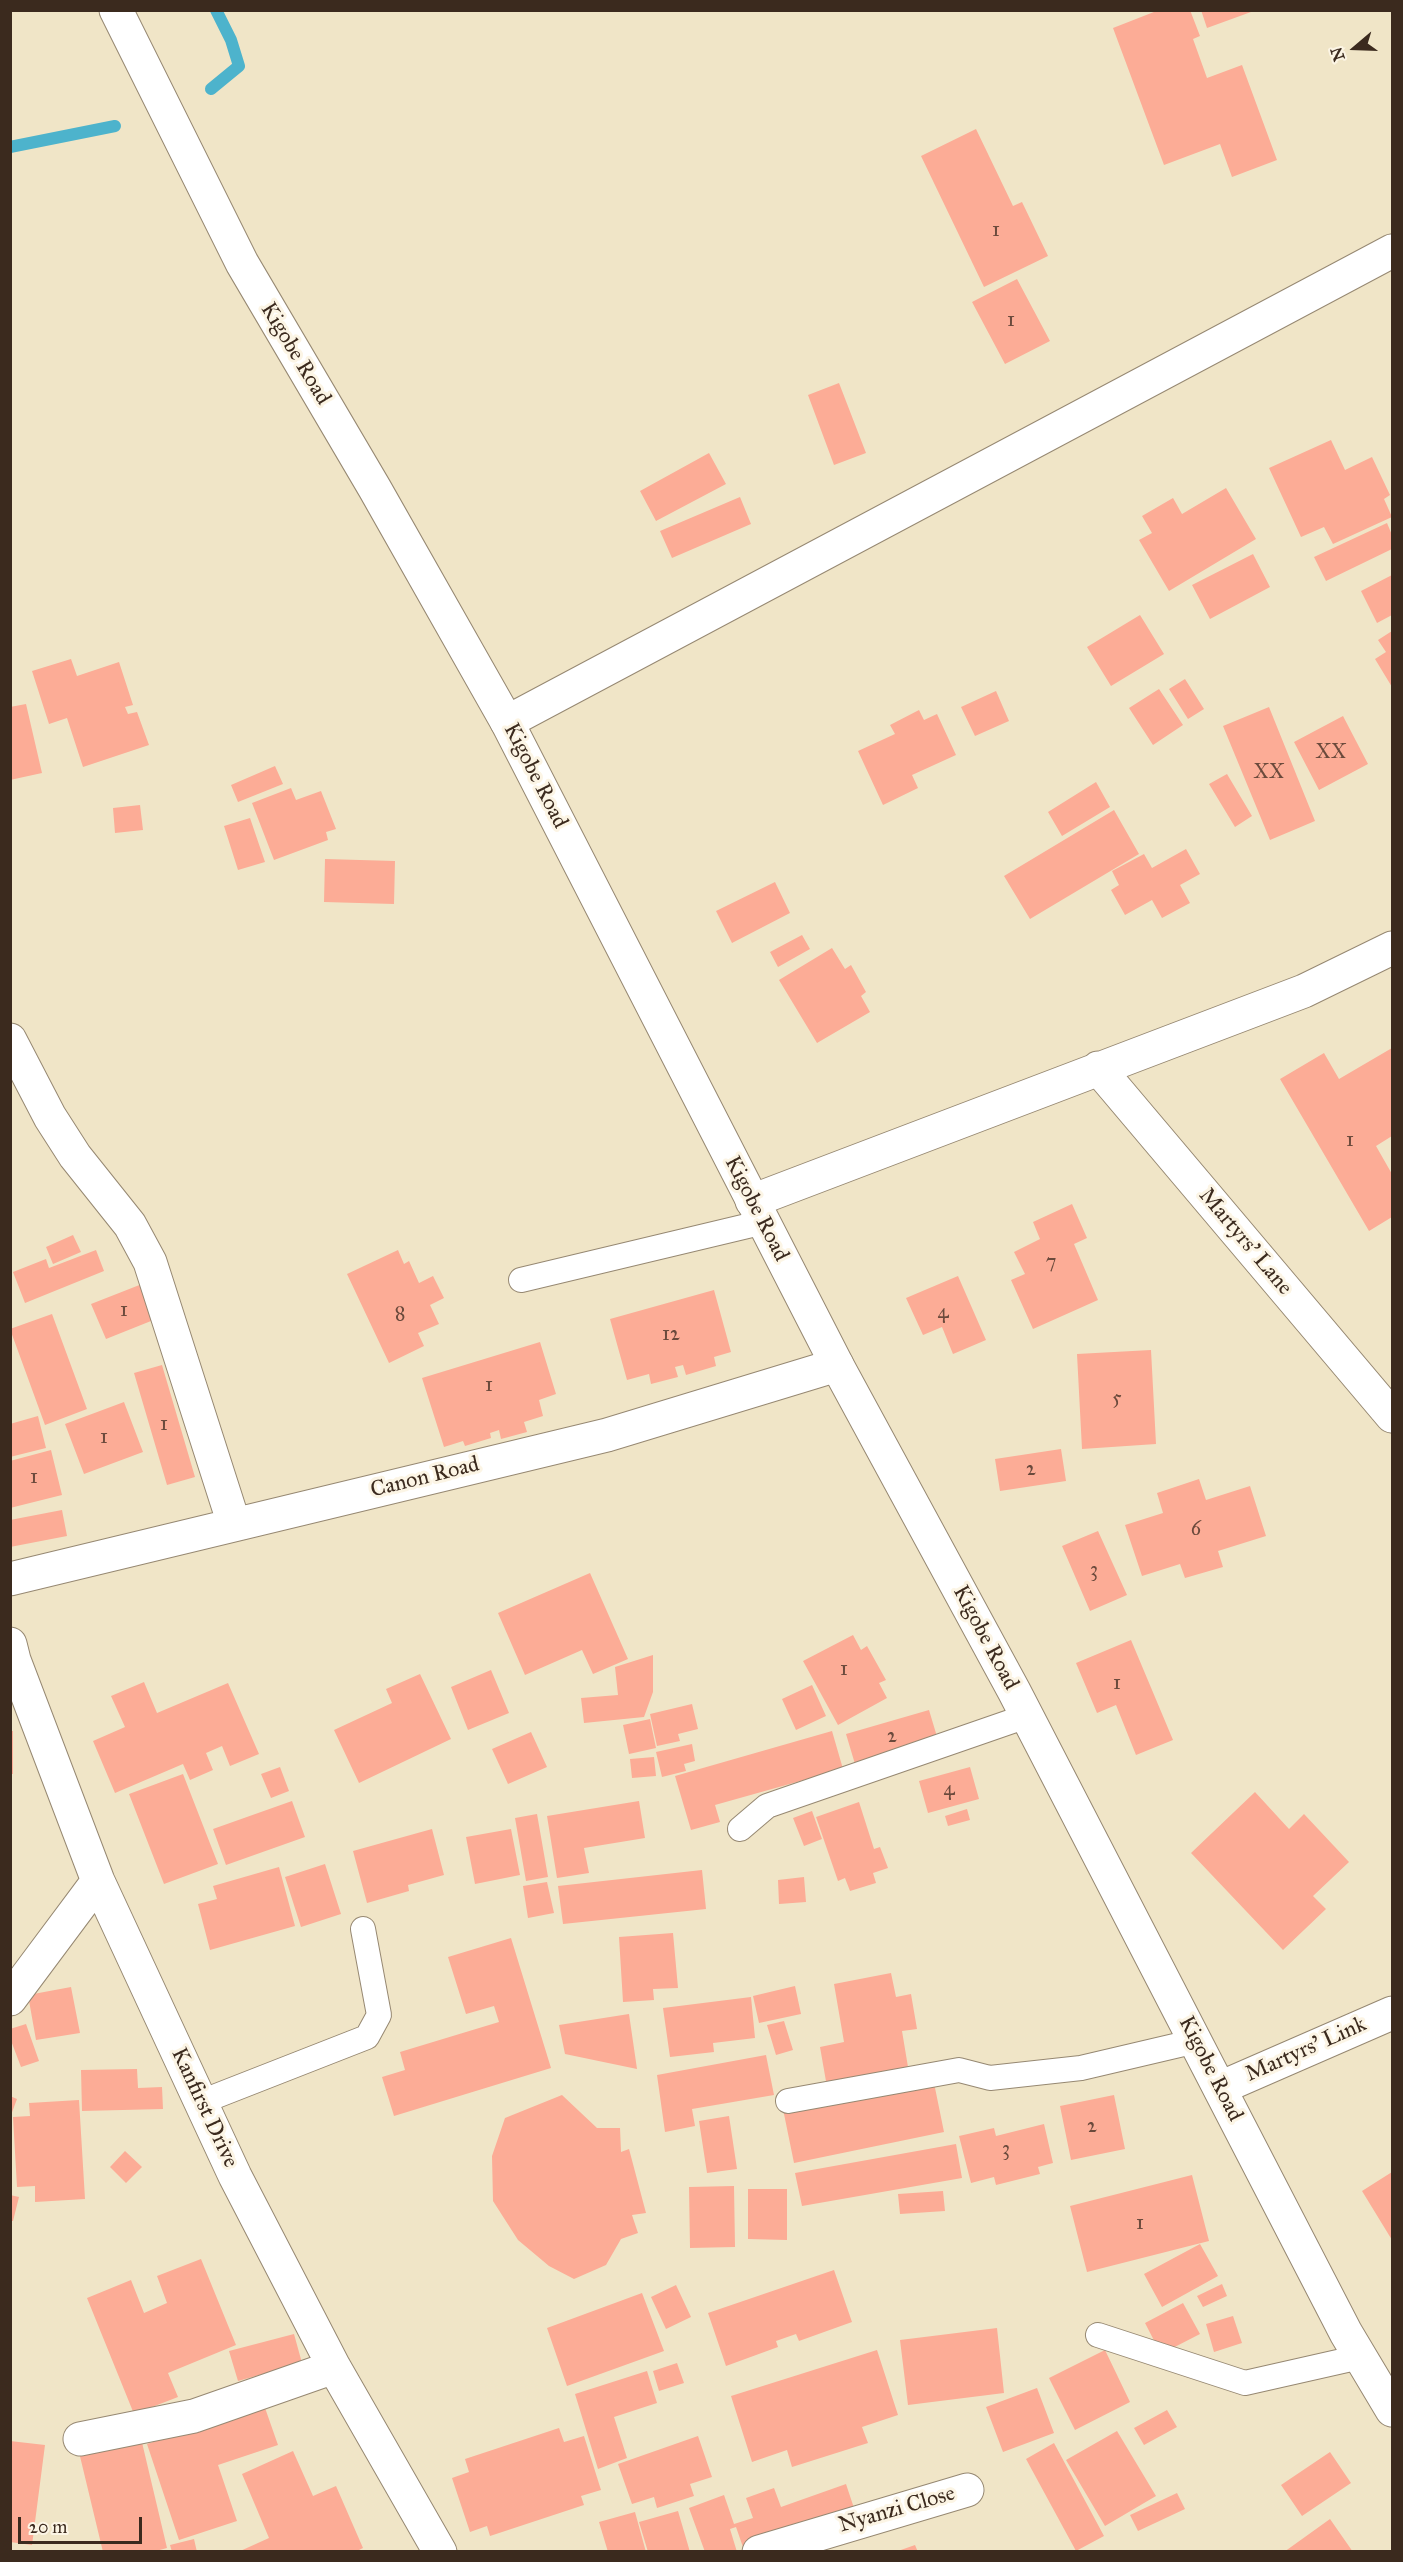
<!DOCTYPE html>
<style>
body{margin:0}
#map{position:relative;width:1403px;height:2562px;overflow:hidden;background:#f0e5c7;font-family:"IM FELL Great Primer",serif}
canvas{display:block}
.frame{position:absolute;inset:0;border:12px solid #3b2a1e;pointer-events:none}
.north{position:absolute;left:1325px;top:18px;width:60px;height:60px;-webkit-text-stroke:4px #fcf5e5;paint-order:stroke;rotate:251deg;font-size:16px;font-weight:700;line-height:24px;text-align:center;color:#3b2a1e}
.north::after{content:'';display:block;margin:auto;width:21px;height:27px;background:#3b2a1e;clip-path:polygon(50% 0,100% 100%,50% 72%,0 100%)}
.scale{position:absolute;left:18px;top:2517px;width:124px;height:27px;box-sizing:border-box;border:3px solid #3b2a1e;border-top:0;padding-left:8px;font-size:18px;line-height:21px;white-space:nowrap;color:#3b2a1e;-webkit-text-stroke:4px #fcf5e5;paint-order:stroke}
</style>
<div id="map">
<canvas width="1403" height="2562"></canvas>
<div class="frame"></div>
<div class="north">N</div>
<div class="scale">20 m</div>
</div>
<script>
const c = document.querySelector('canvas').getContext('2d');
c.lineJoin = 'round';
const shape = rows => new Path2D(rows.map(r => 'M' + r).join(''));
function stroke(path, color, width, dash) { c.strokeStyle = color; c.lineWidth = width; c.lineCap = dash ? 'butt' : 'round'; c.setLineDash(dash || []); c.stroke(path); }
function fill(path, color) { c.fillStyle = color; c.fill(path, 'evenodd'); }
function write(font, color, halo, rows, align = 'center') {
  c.font = font + ' "IM FELL Great Primer",serif'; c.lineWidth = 6; c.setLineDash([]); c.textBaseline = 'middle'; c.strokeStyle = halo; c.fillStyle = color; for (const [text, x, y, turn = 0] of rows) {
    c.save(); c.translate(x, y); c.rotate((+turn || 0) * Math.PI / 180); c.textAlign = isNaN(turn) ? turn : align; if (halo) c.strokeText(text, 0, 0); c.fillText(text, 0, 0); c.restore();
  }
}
stroke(shape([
 [211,89,239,66,231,40,216,10],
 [10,147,115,126]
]), '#4db3cc', 12);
fill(shape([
 [1159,10,1190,10,1200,36,1193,39,1207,78,1242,65,1277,160,1232,177,1220,144,1164,165,1113,28],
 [1201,10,1251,10,1251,12,1207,28],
 [976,129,1013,206,1022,202,1048,256,984,287,921,156],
 [1017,279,1050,341,1005,364,972,302],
 [839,383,866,453,834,465,808,395],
 [1331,440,1345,470,1372,457,1390,495,1384,499,1392,517,1333,544,1324,527,1301,537,1269,468],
 [709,453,726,484,656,521,640,491],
 [1226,488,1256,539,1169,591,1139,540,1152,533,1142,516,1173,498,1182,514],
 [740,497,751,524,672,558,660,531],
 [1387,523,1392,535,1392,549,1326,581,1314,557],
 [1253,554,1270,587,1210,619,1192,585],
 [1392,575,1392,615,1377,623,1361,591],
 [1140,615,1164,654,1111,686,1087,647],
 [1392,631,1392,687,1375,659,1386,652,1378,640],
 [71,659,77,676,119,662,133,705,125,707,128,714,137,712,149,745,83,767,67,718,49,724,32,671],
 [1185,679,1204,709,1188,719,1169,689],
 [1159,689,1183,725,1153,745,1129,708],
 [996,691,1009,721,975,736,961,707],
 [26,704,42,773,10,780,10,707],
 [1269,707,1315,821,1270,840,1223,726],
 [919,710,924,720,937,714,956,755,912,775,918,788,883,805,858,751,895,734,890,725],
 [1343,716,1368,764,1319,790,1294,742],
 [275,766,283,784,238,802,231,785],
 [1227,774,1252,816,1235,827,1209,784],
 [1096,782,1110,807,1062,836,1048,812],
 [291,788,296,800,321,791,336,829,326,832,328,840,274,860,252,803],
 [140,805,143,830,115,833,113,808],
 [1114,810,1139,854,1030,919,1004,876],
 [250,818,265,862,238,870,224,826],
 [1186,849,1200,874,1180,885,1190,903,1162,918,1152,900,1125,915,1111,890,1119,885,1112,871,1144,854,1152,868],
 [325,859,395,861,394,904,324,902],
 [775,882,790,913,732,943,716,911],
 [802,935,810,949,778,967,770,952],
 [832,948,845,969,851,965,866,992,861,996,870,1012,817,1043,779,980],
 [1392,1048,1392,1136,1376,1146,1392,1174,1392,1217,1369,1231,1280,1079,1324,1053,1339,1079],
 [1072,1204,1087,1238,1074,1244,1098,1300,1033,1329,1011,1280,1025,1274,1014,1252,1040,1239,1033,1222],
 [73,1235,81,1252,53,1264,46,1247],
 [96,1250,104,1271,25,1303,13,1272,46,1259,49,1268],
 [398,1250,404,1264,409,1261,419,1283,433,1276,444,1298,430,1305,439,1324,418,1333,424,1346,389,1363,347,1274],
 [958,1276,986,1340,953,1354,942,1327,923,1335,906,1298],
 [142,1284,156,1319,106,1339,91,1304],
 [714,1290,731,1352,714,1357,716,1366,686,1375,683,1365,675,1367,678,1377,651,1384,649,1374,627,1380,610,1319],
 [52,1314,87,1409,45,1425,10,1329],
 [540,1342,556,1394,539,1400,543,1416,524,1422,527,1432,501,1439,499,1430,490,1433,491,1438,465,1446,463,1441,444,1447,422,1378],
 [1151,1350,1156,1444,1082,1449,1077,1354],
 [162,1365,195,1477,167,1485,134,1373],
 [124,1402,143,1452,84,1474,65,1424],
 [38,1416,46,1448,10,1457,10,1424],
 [1061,1449,1066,1481,1000,1491,995,1459],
 [51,1450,62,1495,10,1508,10,1461],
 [1199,1479,1206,1500,1250,1486,1266,1536,1218,1551,1223,1567,1185,1578,1180,1564,1142,1576,1125,1525,1163,1513,1157,1493],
 [62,1510,67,1536,10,1547,10,1520],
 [1098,1531,1127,1595,1090,1611,1062,1546],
 [590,1573,628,1659,593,1674,582,1650,525,1675,498,1613],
 [853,1635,861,1650,867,1646,886,1680,879,1683,887,1698,838,1725,803,1661],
 [1131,1640,1173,1740,1136,1755,1116,1705,1097,1713,1076,1663],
 [653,1655,653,1692,644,1717,584,1723,581,1698,618,1695,615,1667],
 [491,1670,509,1713,468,1730,451,1687],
 [420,1674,451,1739,359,1783,334,1730,392,1703,386,1689],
 [144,1682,157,1713,228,1683,259,1754,230,1766,222,1746,206,1753,213,1770,190,1780,183,1764,115,1793,93,1741,125,1727,111,1696],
 [812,1685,826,1716,796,1730,782,1699],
 [692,1704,698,1729,678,1734,680,1741,657,1746,650,1714],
 [929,1710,938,1740,855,1764,846,1734],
 [650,1719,656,1748,629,1754,623,1725],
 [10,1731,13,1731,13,1774,10,1774],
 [832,1731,843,1769,715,1805,720,1822,691,1830,675,1776],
 [531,1732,547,1767,508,1784,492,1749],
 [692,1744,695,1761,684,1764,686,1771,662,1777,656,1752],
 [654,1757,656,1776,632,1778,630,1759],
 [280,1767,289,1791,271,1798,261,1774],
 [970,1767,979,1799,928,1813,919,1781],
 [183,1774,218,1864,164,1884,129,1794],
 [1255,1792,1289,1829,1304,1814,1349,1862,1313,1896,1326,1909,1283,1950,1191,1853],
 [292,1801,305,1837,226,1865,213,1829],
 [639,1801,645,1838,584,1848,589,1873,557,1878,547,1816],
 [859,1802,874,1849,880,1847,888,1868,873,1873,876,1883,850,1891,845,1878,838,1881,816,1817],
 [967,1809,970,1820,948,1826,945,1816],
 [812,1811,822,1839,804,1846,793,1818],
 [537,1814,548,1877,526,1881,515,1818],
 [432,1829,444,1875,408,1885,409,1891,367,1903,353,1851],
 [511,1829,520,1875,475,1884,466,1837],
 [325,1864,341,1914,301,1927,285,1877],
 [279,1867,295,1926,210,1950,198,1904,217,1899,213,1886],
 [702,1870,706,1909,563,1924,558,1886],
 [804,1877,806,1902,779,1904,778,1880],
 [547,1882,554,1913,528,1918,523,1886],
 [673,1933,678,1988,653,1989,654,2000,623,2002,619,1937],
 [511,1938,551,2068,394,2116,382,2077,405,2070,400,2052,499,2022,494,2006,466,2014,448,1957],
 [891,1973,896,1997,911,1994,917,2029,902,2031,909,2073,827,2087,820,2047,844,2042,834,1984],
 [795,1986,801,2014,759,2023,753,1996],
 [71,1987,80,2033,36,2040,28,1995],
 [751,1997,755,2038,713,2043,714,2052,670,2057,663,2008],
 [629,2014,637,2069,565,2054,559,2025],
 [784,2021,793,2050,776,2055,767,2025],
 [26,2024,39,2061,21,2067,10,2038,10,2029],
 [766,2055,774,2095,692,2109,695,2126,665,2132,657,2075],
 [137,2069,138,2088,162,2087,163,2109,82,2111,81,2070],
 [933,2078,944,2132,794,2163,783,2109],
 [562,2095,597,2128,620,2128,621,2152,629,2149,646,2213,632,2215,638,2233,621,2239,606,2265,574,2279,549,2266,518,2240,493,2201,492,2156,505,2118],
 [1114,2095,1125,2149,1071,2160,1060,2106],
 [10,2096,17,2099,11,2115,10,2115],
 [79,2100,85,2199,35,2202,35,2186,17,2187,13,2117,30,2116,29,2103],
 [729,2116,737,2169,707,2173,699,2121],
 [1044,2124,1053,2163,1038,2167,1040,2174,996,2185,994,2177,971,2183,959,2136,994,2128,996,2136],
 [956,2144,962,2178,802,2206,795,2173],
 [125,2151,142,2167,126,2183,110,2167],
 [1392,2172,1392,2240,1362,2191],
 [1192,2175,1209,2241,1087,2272,1070,2206],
 [734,2186,735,2247,690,2248,689,2187],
 [748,2189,787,2189,787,2240,748,2239],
 [943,2191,945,2211,900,2214,898,2194],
 [10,2195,19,2197,13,2221,10,2221],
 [1200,2244,1218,2276,1162,2307,1144,2274],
 [201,2259,236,2345,168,2373,178,2397,134,2414,87,2298,131,2280,144,2313,167,2303,157,2276],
 [834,2270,852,2322,799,2341,796,2334,776,2341,778,2347,726,2366,708,2313],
 [1222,2284,1227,2296,1203,2307,1197,2296],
 [676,2285,691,2317,666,2329,651,2297],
 [642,2293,664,2351,567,2386,547,2328],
 [1183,2303,1200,2334,1161,2354,1145,2323],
 [1233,2316,1242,2343,1214,2352,1206,2324],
 [997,2328,1004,2393,908,2405,900,2340],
 [294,2334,302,2363,238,2381,229,2351],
 [877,2350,898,2415,862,2427,868,2443,792,2467,787,2450,752,2462,731,2396],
 [1105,2350,1130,2402,1075,2430,1049,2378],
 [677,2363,684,2383,659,2391,653,2371],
 [647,2371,657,2403,614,2417,627,2458,598,2469,575,2394],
 [1037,2388,1054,2433,1003,2452,986,2407],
 [264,2405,278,2445,218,2465,237,2521,179,2540,147,2444],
 [1167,2410,1177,2427,1144,2445,1134,2428],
 [559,2428,564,2442,584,2436,601,2490,581,2496,584,2505,490,2536,487,2526,470,2532,452,2478,469,2472,465,2459],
 [1117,2431,1156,2496,1105,2526,1066,2460],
 [140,2434,167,2548,152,2552,103,2552,78,2448],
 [698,2436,712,2477,690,2484,694,2496,657,2508,654,2497,632,2504,618,2464],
 [10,2441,45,2445,32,2545,10,2542],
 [1054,2443,1104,2536,1076,2551,1026,2459],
 [293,2451,313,2496,336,2486,363,2548,355,2552,238,2552,269,2538,242,2474],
 [1330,2452,1351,2483,1302,2516,1281,2485],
 [846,2484,855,2511,744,2550,736,2527,730,2529,737,2552,705,2552,689,2508,724,2495,734,2524,753,2518,746,2498,774,2488,781,2507],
 [1177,2493,1185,2509,1138,2531,1130,2515],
 [678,2511,690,2552,648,2552,639,2522],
 [635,2512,646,2552,608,2552,599,2522],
 [1330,2519,1353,2552,1284,2552],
 [194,2539,197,2552,172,2552,170,2545],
 [915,2545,918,2552,898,2552,898,2551]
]), '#fcac96');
const service = shape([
 [521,1280,764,1222],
 [740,1829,767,1806,1027,1716],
 [788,2101,959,2070,990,2078,1081,2068,1196,2041],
 [201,2102,367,2037,379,2015,363,1929],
 [1098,2335,1245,2383,1360,2357]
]);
const minor = shape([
 [507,722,1392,251],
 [10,1040,50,1117,75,1156,130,1225,150,1262,234,1524],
 [1098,1068,1392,1416],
 [752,1201,1304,991,1392,948],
 [10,1579,607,1435,837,1365],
 [10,1644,14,1660,98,1881,235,2176,334,2367,440,2552],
 [10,1999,98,1881],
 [1220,2088,1392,2013],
 [80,2439,194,2416,334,2367],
 [759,2552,967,2490]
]);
const tertiary = shape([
 [116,10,242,263,375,489,507,722,837,1365,1014,1691,1346,2333,1392,2410]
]);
stroke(service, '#968872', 26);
stroke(minor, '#968872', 35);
stroke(tertiary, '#968872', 35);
stroke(service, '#fff', 24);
stroke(minor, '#fff', 33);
stroke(tertiary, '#fff', 33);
write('20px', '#6b4a3c', null, [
 ["1",996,231],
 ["1",1011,321],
 ["XX",1331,753],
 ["XX",1269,773],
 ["1",1350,1141],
 ["7",1051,1263],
 ["1",124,1311],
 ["4",943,1313],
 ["8",400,1315],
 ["12",671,1335],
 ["1",489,1386],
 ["5",1117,1399],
 ["1",164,1425],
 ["1",104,1438],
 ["2",1031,1470],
 ["1",34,1478],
 ["6",1196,1530],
 ["3",1094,1571],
 ["1",844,1670],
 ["1",1117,1684],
 ["2",892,1737],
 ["4",949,1790],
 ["2",1092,2127],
 ["3",1006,2150],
 ["1",1140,2224]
]);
write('22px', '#3b2a1e', '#fcf5e5', [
 ["Kigobe Road",295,354,59],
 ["Kigobe Road",535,776,63],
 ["Kigobe Road",756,1209,63],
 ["Martyrs' Lane",1245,1242,50],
 ["Canon Road",425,1478,-14],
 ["Kigobe Road",985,1638,62],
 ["Martyrs' Link",1306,2050,-24],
 ["Kigobe Road",1210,2069,63],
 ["Kanfirst Drive",204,2108,65],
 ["Nyanzi Close",897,2510,-16]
]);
</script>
